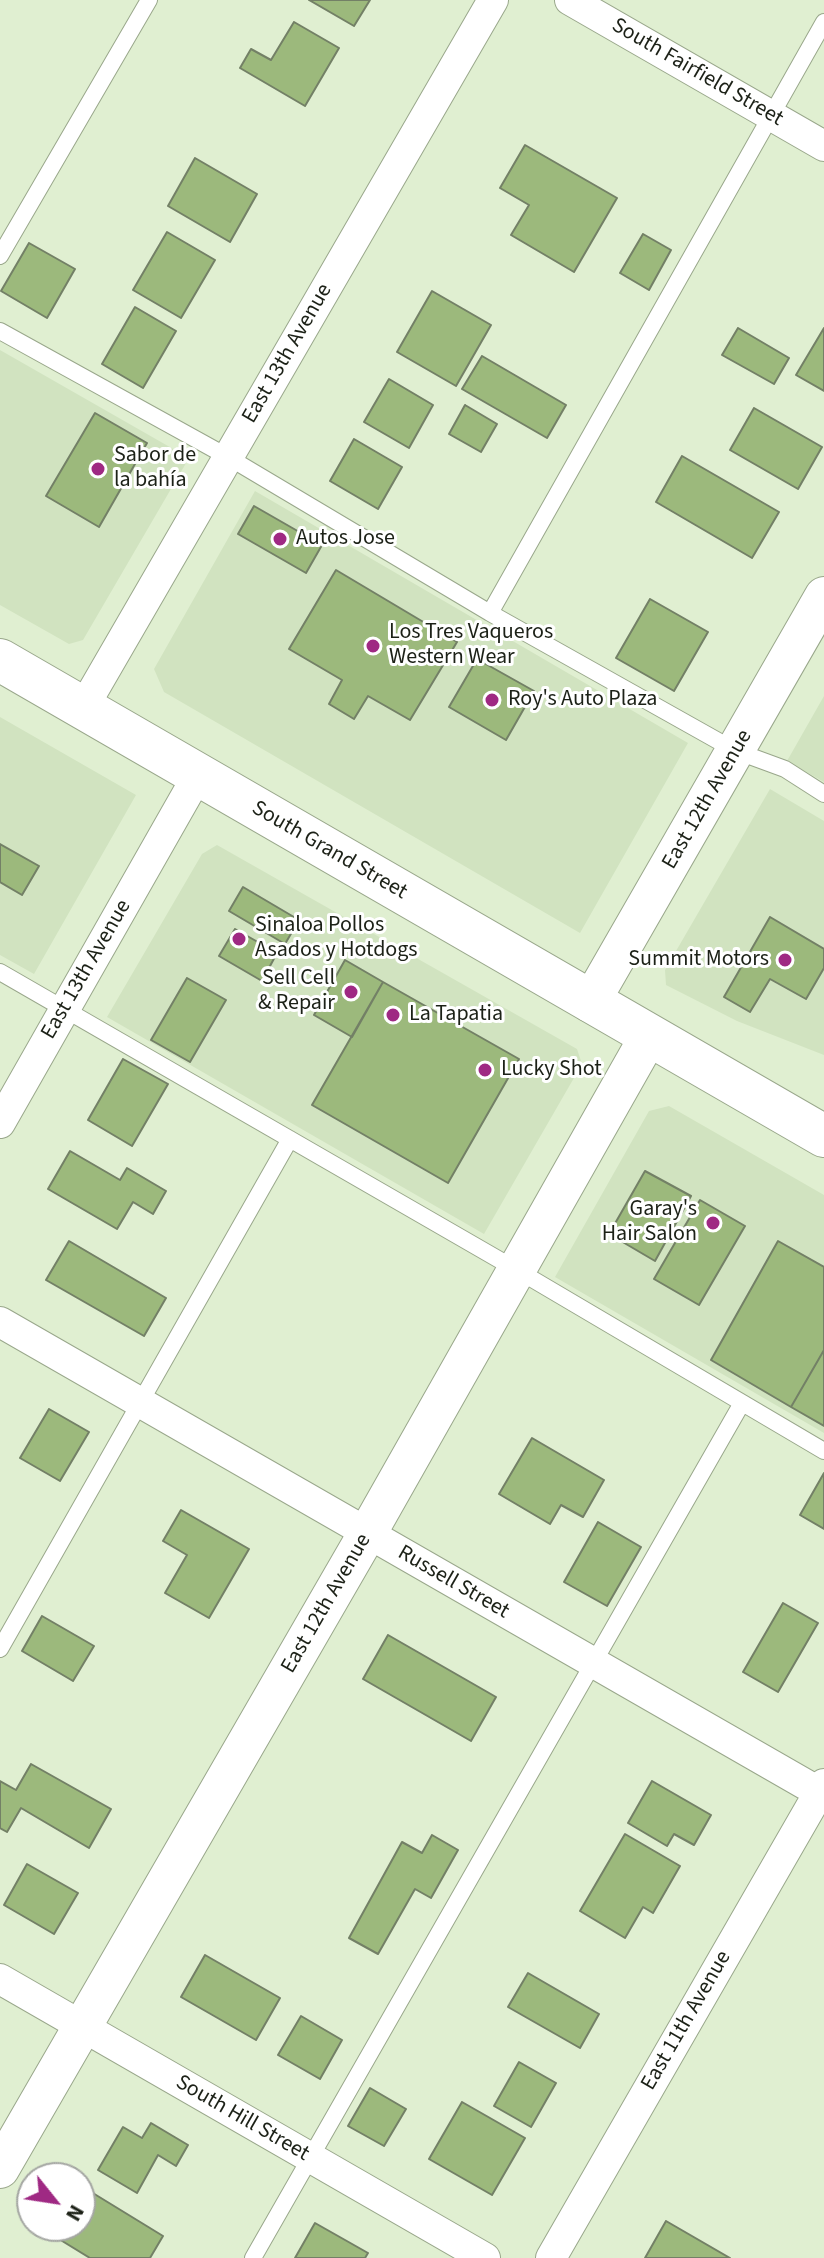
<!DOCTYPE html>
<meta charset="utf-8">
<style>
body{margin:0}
#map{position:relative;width:824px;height:2258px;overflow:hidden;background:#e0efd1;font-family:"Source Sans 3",sans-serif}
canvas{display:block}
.north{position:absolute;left:16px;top:2162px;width:80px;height:80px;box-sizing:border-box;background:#fff;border:2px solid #a4a6a2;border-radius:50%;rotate:120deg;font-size:22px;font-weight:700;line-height:32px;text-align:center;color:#1c2117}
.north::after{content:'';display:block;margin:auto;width:28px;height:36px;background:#9f2983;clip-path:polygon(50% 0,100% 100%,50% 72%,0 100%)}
</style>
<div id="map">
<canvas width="824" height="2258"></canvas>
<div class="north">N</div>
</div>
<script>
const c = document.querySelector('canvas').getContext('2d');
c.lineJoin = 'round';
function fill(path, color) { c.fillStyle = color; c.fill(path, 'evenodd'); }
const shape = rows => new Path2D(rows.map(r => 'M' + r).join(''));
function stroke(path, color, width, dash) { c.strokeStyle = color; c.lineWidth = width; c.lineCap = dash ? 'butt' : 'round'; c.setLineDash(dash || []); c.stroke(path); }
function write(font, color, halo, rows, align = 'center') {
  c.font = font + ' "Source Sans 3",sans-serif'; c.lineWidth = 6; c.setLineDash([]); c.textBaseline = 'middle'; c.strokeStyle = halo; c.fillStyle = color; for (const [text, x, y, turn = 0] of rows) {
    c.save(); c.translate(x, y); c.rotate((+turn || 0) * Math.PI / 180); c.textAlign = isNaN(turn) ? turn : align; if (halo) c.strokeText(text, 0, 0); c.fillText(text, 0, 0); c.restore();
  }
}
fill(shape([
 [0,350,189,458,83,640,69,644,0,605],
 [255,491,688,743,580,933,164,692,154,669],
 [824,696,824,782,787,761],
 [0,717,136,795,34,974,0,955],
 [770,789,824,821,824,1055,737,1021,666,985,665,970],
 [217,845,577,1049,582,1064,484,1234,107,1017,202,854],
 [669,1106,824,1195,824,1433,555,1277,649,1111]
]), '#d1e3c0');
const building = shape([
 [309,0,370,0,354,26,309,0],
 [294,22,339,48,305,106,240,68,251,49,271,60,294,22],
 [525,145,617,198,574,272,511,235,529,205,500,188,525,145],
 [195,158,257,194,230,242,168,206,195,158],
 [167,232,215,260,181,318,133,290,167,232],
 [643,234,671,250,649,290,620,273,643,234],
 [29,243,75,269,47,318,1,291,29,243],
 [432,291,491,325,456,386,397,352,432,291],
 [135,307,176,331,143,388,102,364,135,307],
 [738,328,789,358,774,384,722,355,738,328],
 [824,328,824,391,796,375,824,328],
 [482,356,566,405,547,438,462,389,482,356],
 [389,379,433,405,409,448,364,422,389,379],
 [465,405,497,424,481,452,449,434,465,405],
 [754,408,822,447,798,489,730,450,754,408],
 [95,413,147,443,99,527,46,496,95,413],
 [354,439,402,467,378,509,330,481,354,439],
 [682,456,779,512,752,558,656,502,682,456],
 [254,506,322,545,306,573,238,534,254,506],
 [336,570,457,642,410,720,368,696,354,719,329,704,342,680,289,649,336,570],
 [650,599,708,632,674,691,616,658,650,599],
 [477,659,534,691,506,740,449,707,477,659],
 [0,844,39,866,22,895,0,882,0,844],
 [243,887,299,920,285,944,229,911,243,887],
 [770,917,824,949,824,968,806,999,770,979,750,1012,724,997,770,917],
 [235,929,277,953,262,981,219,956,235,929],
 [345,960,383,982,352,1037,314,1015,345,960],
 [187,978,226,1000,190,1062,151,1040,187,978],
 [383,982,519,1059,448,1183,312,1105,383,982],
 [123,1059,168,1084,132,1146,88,1120,123,1059],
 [70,1151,120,1180,127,1168,166,1191,153,1214,133,1202,117,1229,48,1189,70,1151],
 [645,1171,691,1196,655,1261,609,1234,645,1171],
 [700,1200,745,1226,699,1305,654,1279,700,1200],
 [69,1241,166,1298,144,1336,46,1280,69,1241],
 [778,1241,824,1267,824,1350,791,1407,711,1360,778,1241],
 [824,1350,824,1426,791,1407,824,1350],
 [49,1409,89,1432,60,1481,20,1458,49,1409],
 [532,1438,604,1480,583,1517,561,1505,550,1524,499,1494,532,1438],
 [824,1473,824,1529,800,1515,824,1473],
 [181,1510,249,1549,209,1618,165,1593,187,1555,163,1541,181,1510],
 [598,1522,641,1547,607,1606,564,1582,598,1522],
 [783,1603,818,1623,778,1692,743,1672,783,1603],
 [42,1616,94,1646,73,1681,22,1651,42,1616],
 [388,1635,496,1697,471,1741,363,1679,388,1635],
 [31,1764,111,1809,89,1848,21,1808,7,1832,0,1828,0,1781,16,1790,31,1764],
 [652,1781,711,1815,694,1845,674,1834,667,1846,628,1823,652,1781],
 [625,1834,680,1866,653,1913,643,1907,625,1938,580,1911,625,1834],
 [432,1835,458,1850,431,1898,415,1889,378,1954,349,1938,402,1842,422,1853,432,1835],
 [27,1864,78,1893,54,1934,4,1905,27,1864],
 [205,1955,280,1998,256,2040,181,1997,205,1955],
 [528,1973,599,2014,580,2048,508,2007,528,1973],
 [301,2016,342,2040,320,2079,278,2055,301,2016],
 [519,2062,556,2083,531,2127,494,2106,519,2062],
 [370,2088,406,2109,384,2146,348,2126,370,2088],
 [462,2102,525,2138,492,2195,429,2159,462,2102],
 [151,2123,188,2145,176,2166,158,2155,137,2193,98,2170,123,2127,142,2138,151,2123],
 [83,2187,163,2236,150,2258,90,2258,54,2236,60,2226,80,2226,83,2187],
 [666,2221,730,2258,645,2258,666,2221],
 [315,2223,368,2253,365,2258,295,2258,315,2223]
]);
fill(building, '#9cb97c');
stroke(building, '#738066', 2);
const service = shape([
 [0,256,149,0],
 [0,331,228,457,490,613,736,751,785,769,824,794],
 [490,613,824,22],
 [0,972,517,1270,824,1451],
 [0,1649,290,1139],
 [253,2258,742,1403]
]);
const minor = shape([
 [570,0,824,146],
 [83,708,493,0],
 [0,1123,198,775],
 [0,1322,824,1795],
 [0,1979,485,2258],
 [551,2258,824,1784]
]);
const tertiary = shape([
 [590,1003,824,596],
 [0,2169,367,1534,649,1036]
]);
const secondary = shape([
 [0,660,824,1136]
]);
stroke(service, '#99a78b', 18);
stroke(minor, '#99a78b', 32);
stroke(tertiary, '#99a78b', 40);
stroke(secondary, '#99a78b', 44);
stroke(service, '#fff', 16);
stroke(minor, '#fff', 30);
stroke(tertiary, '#fff', 38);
stroke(secondary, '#fff', 42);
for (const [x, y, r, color] of [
 [98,469,8,"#9f2983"],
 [280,539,8,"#9f2983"],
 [373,646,8,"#9f2983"],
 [492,700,8,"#9f2983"],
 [239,939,8,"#9f2983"],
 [785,960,8,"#9f2983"],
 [351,992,8,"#9f2983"],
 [393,1015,8,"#9f2983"],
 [485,1070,8,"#9f2983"],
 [713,1223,8,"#9f2983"]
]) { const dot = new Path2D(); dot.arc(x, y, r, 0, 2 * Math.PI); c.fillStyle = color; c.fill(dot); stroke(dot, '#fff', 3); }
write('22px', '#1c2117', '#fff', [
 ["South Fairfield Street",697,73,30],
 ["East 13th Avenue",288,354,-60],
 ["East 12th Avenue",708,800,-60],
 ["South Grand Street",329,851,30],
 ["East 13th Avenue",87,970,-60],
 ["Russell Street",453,1583,30],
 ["East 12th Avenue",327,1604,-60],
 ["East 11th Avenue",687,2021,-60],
 ["South Hill Street",242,2119,30]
]);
write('22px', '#1c2117', '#fff', [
 ["Sabor de",114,456],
 ["la bahía",114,481],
 ["Autos Jose",296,539],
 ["Los Tres Vaqueros",389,633],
 ["Western Wear",389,658],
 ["Roy's Auto Plaza",508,700],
 ["Sinaloa Pollos",255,926],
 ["Asados y Hotdogs",255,951],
 ["Summit Motors",769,960,"right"],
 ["Sell Cell",335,979,"right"],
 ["& Repair",335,1004,"right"],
 ["La Tapatia",409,1015],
 ["Lucky Shot",501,1070],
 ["Garay's",697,1210,"right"],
 ["Hair Salon",697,1235,"right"]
], 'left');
</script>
